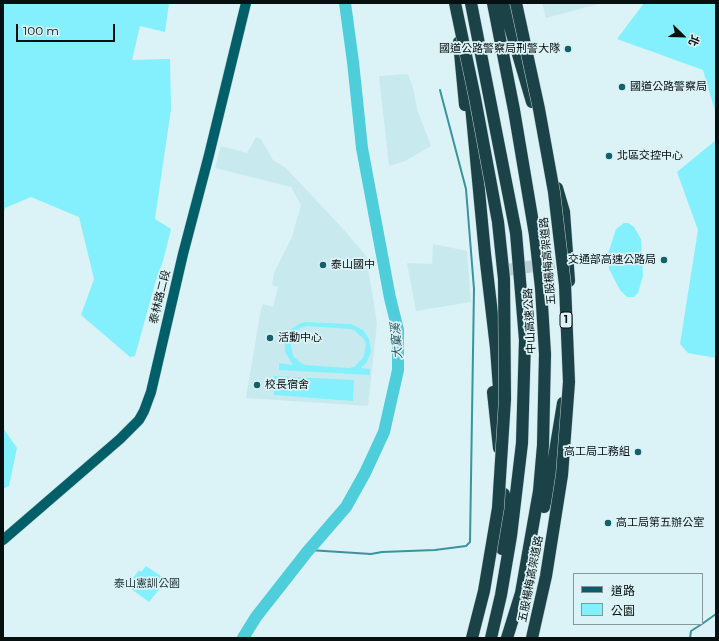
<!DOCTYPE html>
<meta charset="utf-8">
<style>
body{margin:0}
#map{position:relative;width:719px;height:641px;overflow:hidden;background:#dbf2f6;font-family:Montserrat,"Noto Sans TC",sans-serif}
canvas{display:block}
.frame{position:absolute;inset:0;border:4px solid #070f10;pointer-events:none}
.legend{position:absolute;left:573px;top:573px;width:130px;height:52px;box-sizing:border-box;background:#dbf2f6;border:1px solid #86979a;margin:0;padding:5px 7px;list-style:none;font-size:12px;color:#070f10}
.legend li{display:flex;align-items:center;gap:8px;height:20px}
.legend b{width:20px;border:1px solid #86979a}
.north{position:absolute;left:663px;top:16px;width:40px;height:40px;-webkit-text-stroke:3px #dbf2f6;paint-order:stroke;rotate:113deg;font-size:11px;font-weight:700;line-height:16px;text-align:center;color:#070f10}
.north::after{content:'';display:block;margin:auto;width:14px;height:18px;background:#070f10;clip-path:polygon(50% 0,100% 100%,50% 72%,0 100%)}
.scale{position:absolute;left:16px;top:24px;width:99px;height:18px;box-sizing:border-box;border:2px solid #070f10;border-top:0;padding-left:5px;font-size:12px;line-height:14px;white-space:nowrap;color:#070f10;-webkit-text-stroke:3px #dbf2f6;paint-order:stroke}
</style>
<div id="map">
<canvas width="719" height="641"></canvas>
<div class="frame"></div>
<ul class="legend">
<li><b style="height:5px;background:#005f68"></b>道路</li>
<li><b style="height:11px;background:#84f0fd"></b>公園</li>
</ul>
<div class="north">北</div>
<div class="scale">100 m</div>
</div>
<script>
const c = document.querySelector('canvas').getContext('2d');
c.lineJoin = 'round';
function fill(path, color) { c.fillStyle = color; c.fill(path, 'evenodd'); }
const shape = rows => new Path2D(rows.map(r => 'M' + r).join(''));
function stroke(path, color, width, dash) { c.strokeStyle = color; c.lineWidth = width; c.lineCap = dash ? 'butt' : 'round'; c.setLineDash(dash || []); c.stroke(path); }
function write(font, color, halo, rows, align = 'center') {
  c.font = font + ' Montserrat,"Noto Sans TC",sans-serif'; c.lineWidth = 3.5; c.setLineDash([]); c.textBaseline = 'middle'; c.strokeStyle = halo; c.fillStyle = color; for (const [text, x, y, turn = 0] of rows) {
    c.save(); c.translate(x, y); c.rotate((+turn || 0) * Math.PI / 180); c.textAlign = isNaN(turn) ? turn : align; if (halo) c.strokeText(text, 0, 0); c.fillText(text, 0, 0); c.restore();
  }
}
fill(shape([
 [542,3,602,3,546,18],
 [408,74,413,88,417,109,431,146,405,161,389,166,379,76],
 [256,137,261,139,273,160,286,168,344,230,366,256,377,323,368,406,246,398,261,309,263,304,273,307,278,287,272,285,274,273,292,237,301,205,291,187,215,168,221,146,247,153],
 [433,244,467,251,471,302,416,311,407,263,432,264]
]), '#c8eaee');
fill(shape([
 [3,3,169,3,165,32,140,26,132,60,170,59,171,109,155,219,171,229,163,261,156,280,135,356,130,357,81,315,94,279,79,217,31,197,5,208,3,216],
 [644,3,716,3,716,114,703,70,617,39],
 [716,140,716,358,688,353,680,344,698,230,677,172],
 [624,223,628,223,634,227,641,239,643,276,638,293,634,297,627,297,620,290,609,269,608,254,616,229],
 [305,322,351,324,363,330,369,339,371,351,367,362,361,368,370,369,370,375,279,370,279,363,293,365,285,352,285,342,290,330,299,324],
 [307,326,350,329,354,330,363,338,366,343,365,351,363,358,354,367,349,368,305,365,301,363,293,356,291,345,292,338,295,333,300,328],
 [274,376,354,380,353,401,274,395],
 [3,428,17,448,9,486,3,489],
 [146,566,167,580,149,602,127,586,139,570,141,572]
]), '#84f0fd');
stroke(shape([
 [309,550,371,554,382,552,435,550,466,546,470,542,474,289,466,189,440,90],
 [702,624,716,614],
 [690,638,691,631,702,624]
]), '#39949e', 2);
stroke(shape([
 [243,638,256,617,307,552,346,507,365,473,384,432,398,370,398,330,390,298,362,148,353,62,345,3]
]), '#4ecddb', 12);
stroke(shape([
 [507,270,555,263]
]), '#bbd0d4', 12, [12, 6]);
const major = shape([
 [3,540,120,439,139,420,144,411,151,392,183,254,209,155,246,3]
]);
const highway = shape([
 [471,3,516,233,525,340,522,443,511,536,501,595,491,638],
 [493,3,514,110,535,235,541,288,545,354,543,445,539,491,521,593,507,638],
 [503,3,532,102],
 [459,42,465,105],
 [470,95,485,254,496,348,500,402],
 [557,188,564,212,569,281],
 [493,392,499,448],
 [544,507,549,488,563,403],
 [502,549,504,494]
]);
stroke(major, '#b9ced1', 11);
stroke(highway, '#b9ced1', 13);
stroke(major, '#005f68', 10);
stroke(highway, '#1b4247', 12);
const highwayBridge = shape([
 [455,3,475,98,498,222,504,279,505,399,498,508,484,591,472,638],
 [516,3,539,109,554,192,565,285,569,382,562,475,546,576,532,638]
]);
stroke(highwayBridge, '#b9ced1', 13, []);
stroke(highwayBridge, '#1b4247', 12);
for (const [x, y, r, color] of [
 [568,49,4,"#12616a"],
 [622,87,4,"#12616a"],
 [609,156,4,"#12616a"],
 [664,260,4,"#12616a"],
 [323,265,4,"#12616a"],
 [270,338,4,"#12616a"],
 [257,385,4,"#12616a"],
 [638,452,4,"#12616a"],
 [608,523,4,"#12616a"]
]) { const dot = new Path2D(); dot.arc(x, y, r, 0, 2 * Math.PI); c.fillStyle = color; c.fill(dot); stroke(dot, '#dbf2f6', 1.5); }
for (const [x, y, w] of [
 [566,320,12]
]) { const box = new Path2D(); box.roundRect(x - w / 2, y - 8, w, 16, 3); c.fillStyle = '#dbf2f6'; c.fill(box); stroke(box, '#070f10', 1); }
write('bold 10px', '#070f10', null, [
 ["1",566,320]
]);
write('11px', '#070f10', '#dbf2f6', [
 ["國道公路警察局刑警大隊",560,49,"right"],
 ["國道公路警察局",630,87],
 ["北區交控中心",617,156],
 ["交通部高速公路局",656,260,"right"],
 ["泰山國中",331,265],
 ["活動中心",278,338],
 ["校長宿舍",265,385],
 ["高工局工務組",630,452,"right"],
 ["高工局第五辦公室",616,523]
], 'left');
write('11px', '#070f10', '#dbf2f6', [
 ["五股楊梅高架道路",548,261,-95],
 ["泰林路二段",160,297,-76],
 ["中山高速公路",530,321,-93],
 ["五股楊梅高架道路",531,579,-79]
]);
write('11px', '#1c3235', '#dbf2f6', [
 ["泰山憲訓公園",147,584]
]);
write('italic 12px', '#275c62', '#dbf2f6', [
 ["大窠溪",397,341,-94]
]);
</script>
